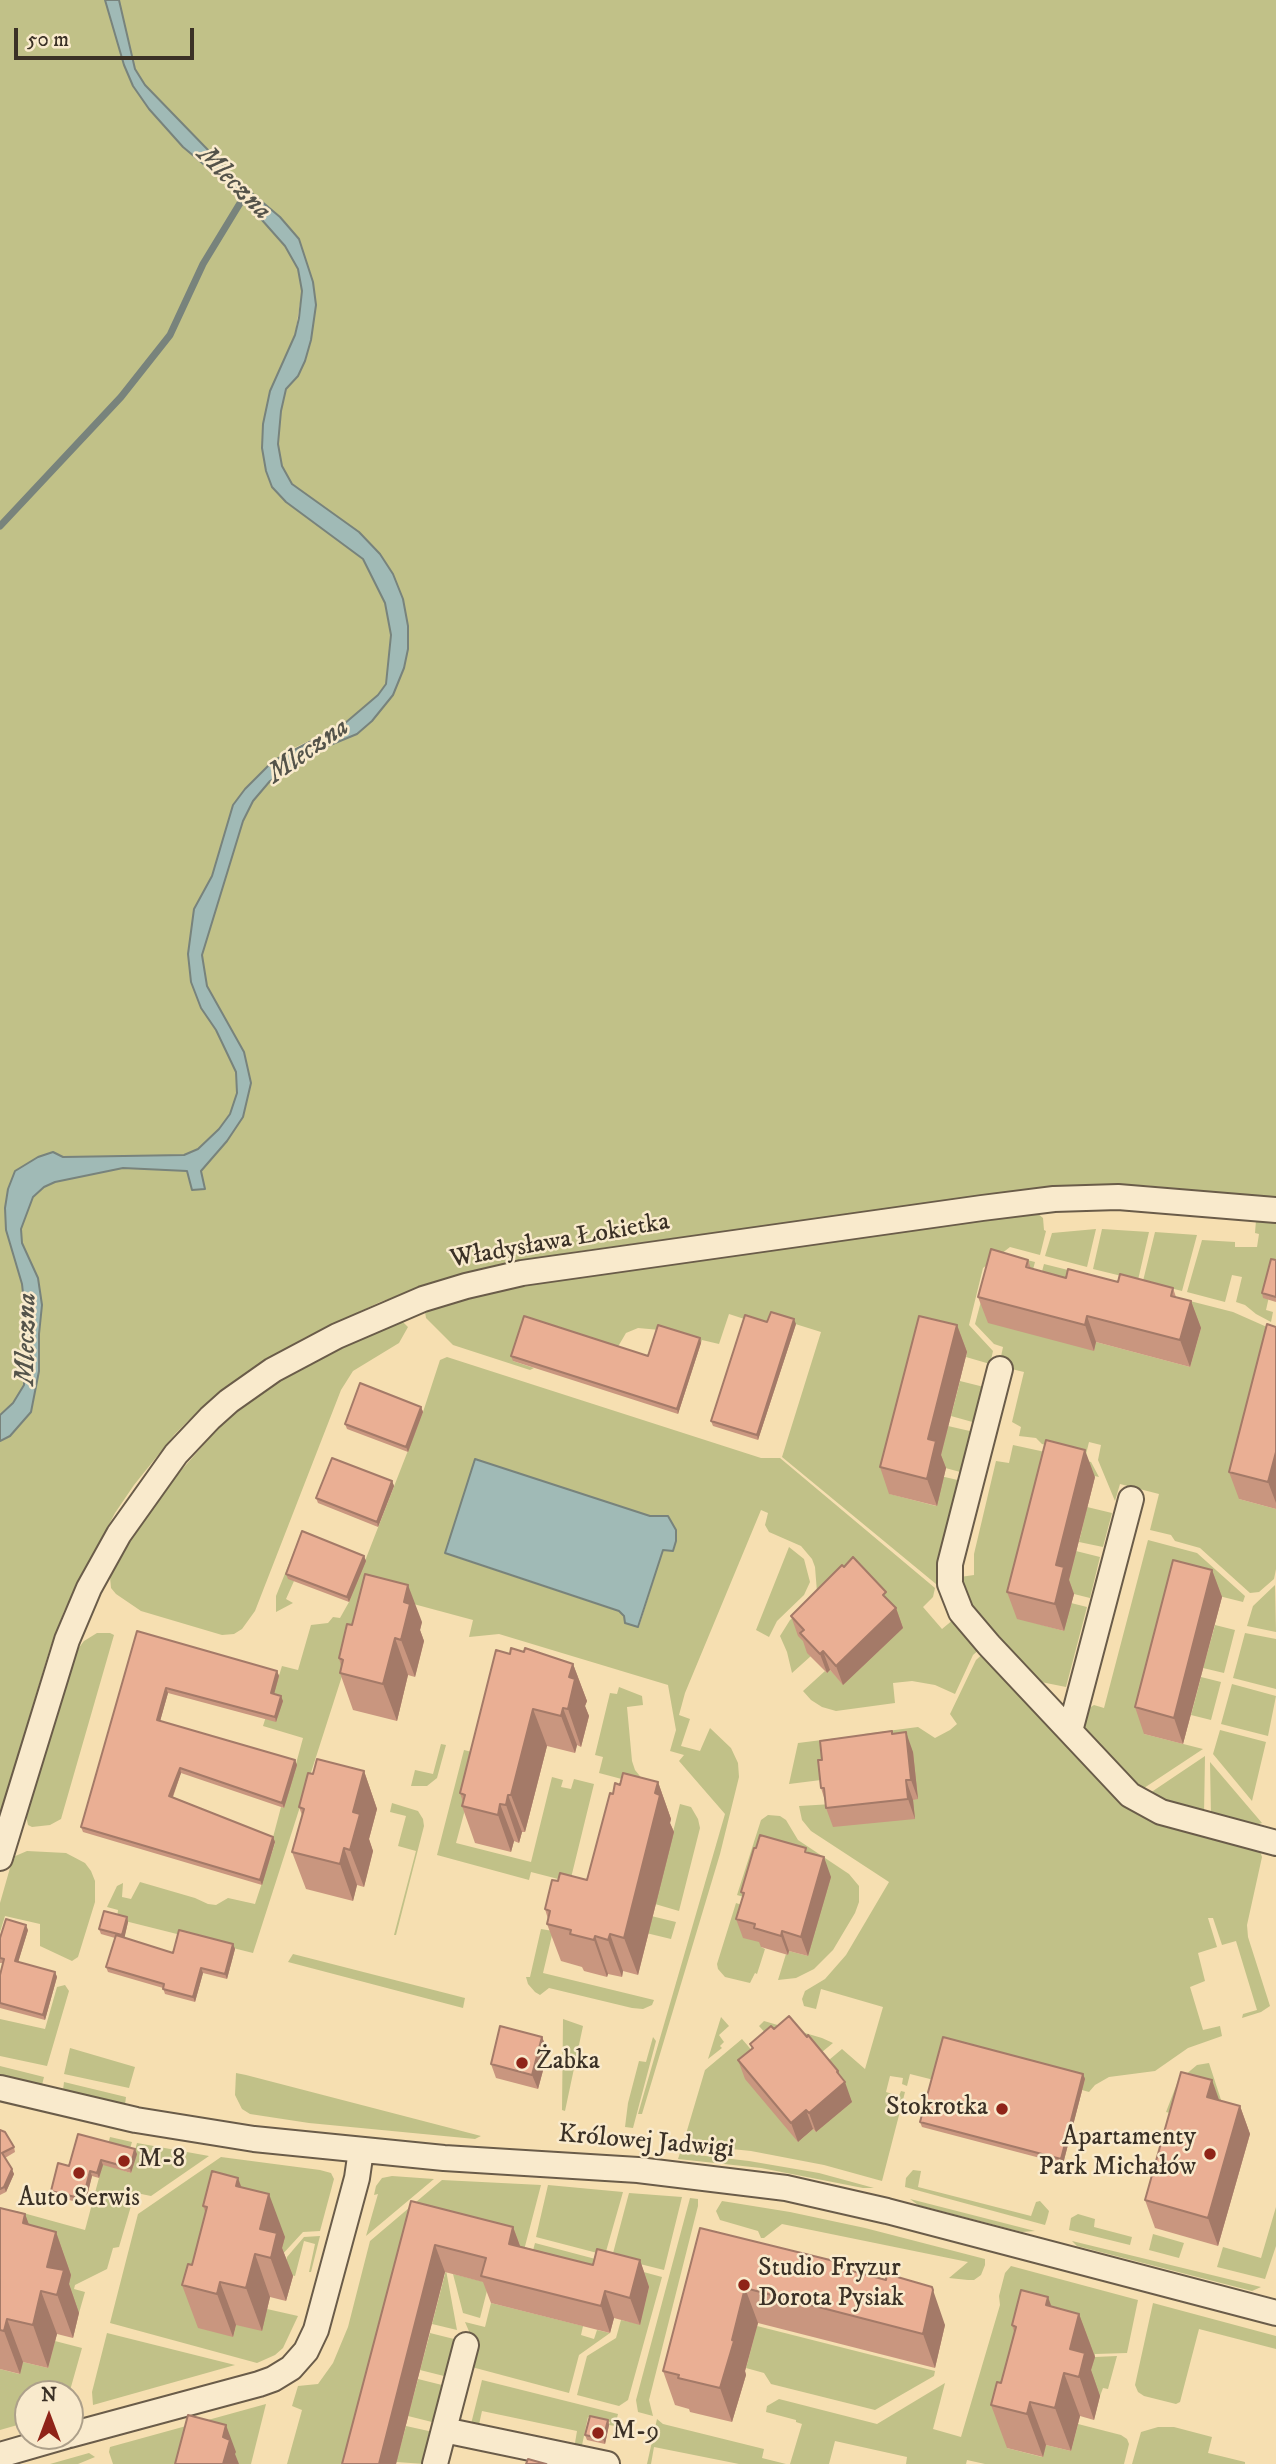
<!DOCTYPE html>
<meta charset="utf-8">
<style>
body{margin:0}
#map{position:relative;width:1276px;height:2464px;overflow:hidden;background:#f6dfb1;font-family:"IM FELL DW Pica",serif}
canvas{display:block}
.north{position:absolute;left:14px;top:2380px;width:70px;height:70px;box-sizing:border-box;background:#f9eacc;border:2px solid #ada08a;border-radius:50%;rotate:0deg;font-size:19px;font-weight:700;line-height:28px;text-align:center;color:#3b3126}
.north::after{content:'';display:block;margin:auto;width:24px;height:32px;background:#8f2418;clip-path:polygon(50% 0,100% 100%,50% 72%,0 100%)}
.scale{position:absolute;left:14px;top:28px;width:180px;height:32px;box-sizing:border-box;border:4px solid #3b3126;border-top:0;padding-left:9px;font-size:21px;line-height:24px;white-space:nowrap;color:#3b3126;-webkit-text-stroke:5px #f9eacc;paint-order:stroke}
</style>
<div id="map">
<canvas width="1276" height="2464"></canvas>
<div class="north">N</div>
<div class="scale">50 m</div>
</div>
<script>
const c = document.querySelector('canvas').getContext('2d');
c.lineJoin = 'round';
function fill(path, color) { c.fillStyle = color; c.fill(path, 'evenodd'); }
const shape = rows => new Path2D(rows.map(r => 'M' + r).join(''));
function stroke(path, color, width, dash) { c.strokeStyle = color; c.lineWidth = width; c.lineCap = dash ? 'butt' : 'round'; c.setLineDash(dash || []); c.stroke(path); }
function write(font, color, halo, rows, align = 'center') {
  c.font = font + ' "IM FELL DW Pica",serif'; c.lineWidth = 5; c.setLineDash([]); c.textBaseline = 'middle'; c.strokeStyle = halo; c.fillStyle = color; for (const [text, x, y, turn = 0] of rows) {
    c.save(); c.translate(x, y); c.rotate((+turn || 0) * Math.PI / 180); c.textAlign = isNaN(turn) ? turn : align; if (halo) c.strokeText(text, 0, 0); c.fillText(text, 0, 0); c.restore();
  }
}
fill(shape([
 [0,0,105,0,124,65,133,86,149,109,183,147,238,193,285,246,298,269,302,291,295,335,270,391,263,424,262,448,266,471,363,559,385,603,391,634,386,684,378,695,344,724,294,748,245,789,233,805,212,876,194,909,188,954,201,1008,216,1030,236,1072,237,1093,230,1113,219,1129,198,1149,184,1155,63,1157,53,1152,8,1189,5,1208,6,1230,22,1284,25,1311,24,1386,13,1403,0,1415],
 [119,0,1276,0,1276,1198,1141,1185,1068,1185,1013,1191,573,1252,496,1265,460,1274,380,1302,304,1338,247,1372,197,1412,175,1434,134,1485,115,1513,64,1611,50,1648,0,1814,0,1441,10,1436,39,1334,42,1305,22,1243,21,1229,33,1197,44,1187,55,1182,123,1168,201,1171,227,1141,251,1083,207,986,202,955,230,856,243,821,253,801,270,781,324,748,357,734,393,695,403,599,330,513,292,484,282,466,278,444,281,411,286,389,298,376,316,305,313,282,299,239,280,217,241,184,145,85,135,69],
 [1037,1213,1043,1218,1044,1230,1046,1231,1040,1255,1010,1247,983,1268,969,1325,993,1351,990,1364,966,1357,967,1352,928,1343,890,1494,936,1506,941,1488,933,1485,936,1475,962,1481,936,1584,782,1457,821,1332,773,1317,769,1327,729,1314,719,1344,702,1340,701,1343,660,1330,638,1328,626,1333,616,1350,575,1336,572,1347,561,1344,564,1333,526,1321,513,1361,534,1368,530,1370,453,1345,426,1318,425,1312,473,1297,552,1280],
 [1256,1220,1276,1223,1276,1265,1266,1310,1273,1312,1271,1322,1256,1314,1245,1305,1236,1302,1242,1277,1232,1275,1225,1302,1187,1292,1202,1240,1235,1242,1235,1247,1257,1247,1259,1234,1255,1233],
 [1096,1229,1087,1267,1045,1256,1052,1233],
 [1102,1229,1149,1232,1138,1280,1093,1269],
 [1155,1232,1197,1235,1182,1291,1143,1281],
 [1011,1256,1035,1262,1027,1292,1094,1351,1096,1342,1190,1367,1201,1328,1180,1322,1186,1300,1233,1312,1276,1331,1239,1499,1276,1509,1276,1569,1274,1579,1259,1592,1250,1593,1200,1548,1175,1541,1171,1535,1150,1530,1159,1494,1120,1484,1115,1501,1098,1460,1101,1445,1089,1442,1086,1454,1042,1444,1036,1438,1019,1436,1021,1427,1012,1422,1024,1372,999,1366,1003,1347,994,1344,975,1324,989,1271],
 [1044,1264,1084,1274,1036,1294],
 [401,1320,408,1327,399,1343,353,1371,341,1390,255,1611,242,1629,234,1634,222,1635,141,1611,116,1594,111,1588,110,1577,128,1541,164,1490,220,1426,263,1390,309,1363],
 [447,1357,761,1458,780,1458,935,1588,933,1597,923,1607,942,1629,954,1619,981,1648,973,1655,955,1694,935,1685,912,1681,893,1683,895,1703,836,1711,822,1707,811,1700,803,1691,825,1671,827,1673,830,1670,844,1685,817,1592,815,1567,812,1559,801,1546,769,1532,765,1525,768,1513,761,1510,685,1693,679,1715,690,1719,681,1746,700,1751,710,1728,731,1748,738,1763,739,1777,720,1854,642,2114,638,2114,725,1814,679,1761,684,1755,670,1751,676,1730,668,1685,499,1634,469,1637,473,1620,369,1592,253,1953,117,1919,118,1910,107,1907,117,1886,123,1883,122,1897,131,1899,140,1882,195,1898,208,1904,216,1905,228,1898,255,1904,275,1843,272,1841,281,1807,284,1808,303,1738,263,1726,282,1666,298,1670,311,1625,328,1623,333,1617,340,1618,349,1602,423,1412,440,1360],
 [650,1516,668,1516,676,1530,676,1541,673,1551,663,1550,639,1627,619,1611,445,1553],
 [960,1381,984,1387,976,1423,951,1416],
 [948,1426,974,1432,964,1473,938,1466],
 [1013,1445,1091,1462,1099,1477,1056,1467,1017,1618,1064,1631,1063,1601,1087,1607,1066,1687,1036,1681,971,1610,960,1577,974,1575,974,1554,996,1461,1009,1463],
 [1087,1507,1112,1513,1103,1547,1079,1542],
 [300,1536,304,1536,294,1581,286,1599,293,1603,276,1612,276,1596],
 [1148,1540,1197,1553,1245,1596,1243,1602,1183,1587,1144,1734,1203,1749,1141,1790,1083,1730,1086,1710,1094,1705,1104,1708],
 [789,1547,804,1559,810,1582,804,1595,777,1621,769,1637,756,1630],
 [1076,1551,1100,1557,1090,1598,1066,1592],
 [1275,1585,1276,1632,1247,1626,1253,1606],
 [806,1606,811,1656,792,1673,787,1652,780,1636,790,1620],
 [1215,1625,1235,1630,1224,1673,1203,1668],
 [97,1633,110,1633,114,1635,61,1819,50,1825,32,1827,28,1825,26,1816,74,1654,84,1641],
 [1245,1633,1276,1639,1276,1689,1233,1678],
 [985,1652,1113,1792,1260,1851,1262,1857,1247,1925,1248,1937,1270,2006,1261,2012,1242,2018,1243,2014,1257,2010,1236,1941,1222,1945,1213,1918,1208,1918,1217,1947,1198,1953,1205,1981,1190,1987,1203,2030,1220,2026,1222,2036,1188,2048,1155,2071,1109,2077,1095,2085,1089,2092,1082,2090,1085,2079,934,2080,910,2074,907,2086,902,2084,903,2078,890,2076,886,2092,899,2096,901,2091,905,2092,882,2181,824,2165,751,2151,683,2144,705,2070,742,2039,760,2060,798,2142,813,2129,816,2132,831,2062,829,2060,842,2049,865,2069,883,2007,821,1989,816,2009,804,2006,802,1999,805,1991,825,1979,846,1955,889,1882,811,1831,802,1820,799,1806,917,1799,865,1746,864,1734,918,1727,935,1738,950,1730,957,1724,950,1714,976,1660],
 [1201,1677,1221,1682,1211,1720,1191,1715],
 [1232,1684,1276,1696,1268,1736,1221,1724],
 [619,1687,642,1696,643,1705,627,1707,632,1761,635,1770,648,1786,599,1773,603,1757,595,1755,610,1693,617,1694],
 [1220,1730,1266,1742,1252,1801,1213,1754],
 [854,1736,856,1747,829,1779,789,1784,798,1743],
 [441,1744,446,1745,437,1778,427,1786,411,1786,415,1770,433,1774],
 [464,1750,480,1754,456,1843,531,1862,552,1777,563,1780,561,1787,571,1789,574,1779,594,1784,570,1882,531,1872,529,1880,437,1855],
 [1205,1756,1204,1814,1147,1795],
 [1210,1762,1262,1823,1253,1826,1211,1816],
 [392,1803,418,1811,423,1819,424,1826,396,1935,394,1935,416,1851,398,1846,406,1816,390,1812],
 [680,1804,691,1807,698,1819,700,1828,679,1911,655,1904],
 [768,1815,780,1816,786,1820,798,1840,849,1874,859,1886,859,1902,855,1913,833,1950,814,1969,796,1978,778,1980,786,1954,788,1955,789,1951,808,1956,744,1897,737,1895,761,1820],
 [27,1851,66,1853,85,1863,91,1871,95,1881,95,1902,78,1957,72,1961,40,1946,40,1924,5,1916,0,1932,0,1903,12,1861,15,1858,13,1857],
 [736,1903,742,1905,762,1943,761,1947,765,1949,757,1974,755,1973,750,1983,725,1977,718,1969,717,1964],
 [647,1915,676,1922,671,1939,642,1932,652,1920],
 [541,1929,553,1931,543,1973,654,2000,652,2005,643,2009,632,2008,549,1988,540,1995,535,1992,528,1984,526,1977,530,1977],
 [293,1954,465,1998,463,2008,288,1962],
 [65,1985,69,1991,47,2066,0,2056,0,2019,45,2029,57,1987],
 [721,2017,729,2026,719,2035,724,2042,720,2046,722,2048,708,2059],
 [563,2019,583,2026,565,2111,562,2110],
 [764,2021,822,2038,833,2043,822,2052,777,2046,759,2026],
 [653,2037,656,2041,633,2128,625,2127,628,2103,639,2061,646,2062],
 [70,2048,135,2067,129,2088,64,2074],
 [1209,2063,1222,2103,1186,2117,1166,2112,1178,2081,1197,2065],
 [0,2066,44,2077,42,2085,0,2075],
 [236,2073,246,2075,481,2136,475,2139,309,2123,250,2114,242,2109,235,2095],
 [64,2082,126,2097,125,2105,63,2090],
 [110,2137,132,2142,129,2152,112,2167,131,2173,136,2155,134,2154,137,2143,209,2156,151,2196,127,2191,124,2204,131,2206,119,2247,113,2248,107,2269,75,2285,74,2289,85,2292,79,2313,63,2309,7,2219,16,2211,85,2230],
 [680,2153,749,2161,819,2173,874,2188,863,2188,761,2168,678,2159],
 [221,2157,320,2170,331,2173,334,2179,320,2231,303,2232,280,2257,252,2229,233,2337,236,2325,267,2309,298,2316,283,2348,275,2355,257,2363,110,2323,138,2214],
 [913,2170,921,2171,918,2187,1031,2216,1036,2202,1040,2201,1049,2211,1047,2219,1045,2225,905,2187,906,2178],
 [392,2176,434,2179,366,2236,378,2194,374,2195,376,2186,382,2178],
 [442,2180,541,2185,523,2254,420,2228,358,2464,287,2464,302,2410,292,2406,298,2386,318,2384,333,2363,348,2327,370,2241],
 [548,2185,623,2192,605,2255,536,2237],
 [629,2193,682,2197,664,2270,612,2257],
 [690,2198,698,2199,698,2206,649,2400,653,2416,638,2412,636,2400],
 [910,2199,1035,2231,1022,2232,918,2205],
 [722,2201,790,2212,865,2228,985,2259,985,2265,981,2275,974,2280,968,2280,949,2278,968,2262,782,2224,764,2238,761,2238,758,2231,720,2220,716,2211],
 [1276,2207,1276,2246,1265,2279,1217,2267,1223,2247,1261,2258],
 [1078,2214,1095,2219,1094,2227,1132,2237,1130,2245,1069,2230,1071,2218],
 [1153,2234,1184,2243,1179,2258,1149,2250],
 [320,2236,311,2272,309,2272,315,2244,304,2241,295,2276,283,2273,287,2257,304,2237],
 [1072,2241,1261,2287,1252,2291,1077,2246],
 [535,2243,603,2261,595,2290,527,2273],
 [610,2263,662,2277,628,2400,619,2406,577,2395,587,2356,616,2338,621,2320,640,2324,649,2287,607,2276],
 [1011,2266,1138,2300,1127,2353,1095,2354,1095,2357,1117,2356,1108,2389,1103,2388,1100,2396,1007,2448,1042,2457,1046,2445,1071,2451,1078,2424,1121,2435,1127,2439,1129,2444,1124,2464,985,2464,967,2460,966,2464,906,2464,907,2457,835,2441,829,2464,790,2464,802,2424,796,2422,796,2420,766,2412,767,2406,779,2399,877,2424,945,2383,933,2429,961,2437,1000,2305,999,2296,1005,2273],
 [446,2270,457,2330,432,2324],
 [453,2274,489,2283,480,2318,463,2313],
 [491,2303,583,2326,581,2335,594,2339,597,2330,610,2333,579,2355,569,2393,468,2366,474,2343,465,2322,485,2327],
 [1153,2303,1276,2336,1276,2349,1199,2329,1180,2402,1176,2404,1144,2396,1138,2392,1135,2385],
 [757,2326,935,2371,934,2376,875,2410,771,2384,764,2373,746,2368],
 [107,2333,235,2365,93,2405,92,2392],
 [430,2333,458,2340,448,2377,420,2370],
 [55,2341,82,2348,69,2394,28,2394,28,2422,0,2430,0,2369,19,2374,23,2362,48,2368],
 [418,2379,446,2386,436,2423,408,2416],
 [482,2380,618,2414,615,2426,609,2425,610,2422,588,2417,581,2450,574,2449,577,2431,482,2411,478,2429,470,2428],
 [266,2404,251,2464,113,2464,109,2452,110,2447],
 [657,2419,663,2424,764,2449,762,2458,786,2464,739,2464,654,2447,651,2464,647,2464],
 [406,2426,433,2432,425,2464,396,2462],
 [1158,2427,1174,2427,1212,2437,1208,2453,1245,2462,1245,2464,1132,2464,1141,2432],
 [89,2453,95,2457,78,2464,50,2464]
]), '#c1c188');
const water = shape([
 [105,0,119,0,135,69,145,85,241,184,280,217,299,239,313,282,316,305,311,340,305,361,298,376,286,389,281,411,278,444,282,466,292,484,359,532,380,554,393,574,403,599,408,626,408,649,404,668,393,695,372,721,357,734,323,748,270,781,253,801,243,821,202,955,207,986,244,1052,251,1083,243,1117,227,1141,201,1171,205,1189,192,1190,187,1171,123,1168,55,1182,44,1187,33,1197,21,1229,22,1243,38,1278,42,1305,39,1334,39,1371,31,1412,10,1436,0,1441,0,1415,13,1403,24,1385,25,1311,22,1284,6,1230,5,1208,8,1189,15,1171,38,1157,53,1152,63,1157,184,1155,198,1149,219,1129,230,1114,237,1093,236,1072,216,1030,201,1008,191,982,188,954,194,909,212,876,233,805,245,789,273,761,344,724,378,695,386,684,391,635,385,603,363,559,286,502,272,487,266,471,262,448,263,424,270,391,295,335,299,318,302,291,298,269,285,246,238,193,183,147,149,109,133,86,124,65,105,0],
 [475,1459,650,1516,668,1516,676,1530,676,1541,673,1551,663,1550,638,1627,625,1623,624,1616,619,1611,445,1553,475,1459]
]);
fill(water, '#a0bab6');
stroke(water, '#78837c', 2);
stroke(shape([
 [0,526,121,397,170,335,203,264,245,195]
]), '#78837c', 7);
const minor = shape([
 [1000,1369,950,1564,950,1584,961,1612,989,1645,1130,1795,1161,1812,1276,1843],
 [1070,1731,1131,1499],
 [0,1858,67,1640,89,1588,119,1534,176,1454,210,1418,229,1401,273,1370,337,1336,423,1299,466,1286,522,1273,982,1208,1054,1199,1118,1197,1276,1210],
 [0,2088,136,2120,254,2139,444,2158,638,2170,786,2188,887,2211,1276,2313],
 [444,2430,607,2464],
 [70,2435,259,2384,273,2379,291,2368,306,2351,316,2330,357,2178,361,2150],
 [0,2455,66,2436],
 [435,2464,466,2345]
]);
stroke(minor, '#6a5c49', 28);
stroke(minor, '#f9eacc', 24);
fill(shape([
 [1028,1260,1031,1269,1066,1278,1173,1288,1176,1297,1191,1301,1201,1328,1190,1367,1096,1342,1094,1351,988,1323,978,1297],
 [1276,1260,1276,1302,1263,1298,1262,1293],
 [796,1324,758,1440,713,1426,711,1421],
 [957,1325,967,1352,941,1455,946,1468,937,1506,889,1494,880,1467],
 [1276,1327,1276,1509,1239,1499,1229,1472],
 [700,1338,701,1343,678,1414,513,1361,511,1356,648,1356],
 [421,1407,423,1412,408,1452,347,1429,345,1424],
 [1095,1477,1069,1580,1074,1594,1064,1631,1017,1619,1007,1592],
 [392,1481,394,1486,378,1527,318,1503,316,1498],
 [364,1556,366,1561,349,1602,288,1579,286,1574],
 [1212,1570,1222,1597,1183,1744,1144,1734,1135,1707],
 [890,1601,896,1608,903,1628,843,1685,830,1670,827,1673,807,1653,803,1641,798,1636,791,1616],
 [422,1622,420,1630,424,1641,415,1677,408,1675,397,1721,353,1710,340,1673,341,1666,339,1658,352,1625],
 [137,1631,277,1671,279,1676,274,1694,283,1701,276,1722,168,1693,160,1721,295,1760,297,1765,284,1808,181,1773,173,1797,273,1837,275,1842,262,1885,83,1832,81,1827],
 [510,1654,573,1664,587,1701,585,1706,589,1716,581,1747,577,1745,575,1753,547,1746,525,1832,522,1832,519,1843,514,1841,511,1852,475,1843,462,1806,463,1802,460,1793],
 [893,1733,913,1752,918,1799,913,1800,915,1819,833,1827,826,1808,825,1801,821,1788,822,1760],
 [364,1771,377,1809,369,1839,373,1851,364,1887,357,1885,353,1901,306,1889,292,1852,302,1815,299,1807,313,1774],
 [658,1782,671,1819,670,1823,674,1832,638,1975,623,1971,622,1977,608,1974,607,1977,584,1971,582,1967,561,1961,547,1924,548,1919,545,1909,558,1881,587,1880,613,1794,620,1785],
 [807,1853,831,1877,808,1956,789,1951,788,1955,761,1947,759,1942,743,1938,736,1919,743,1897,741,1892],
 [127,1917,128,1922,124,1938,173,1953,233,1944,235,1949,227,1979,203,1973,195,2002,165,1994,163,1988,108,1972,106,1967,115,1938,101,1934,99,1929],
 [28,1930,18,1962,55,1972,57,1977,45,2020,0,2008,0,1975,3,1963,0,1963,0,1938],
 [774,2029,807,2037,838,2071,852,2102,816,2132,813,2129,798,2142,745,2079,738,2060,752,2049,750,2044],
 [542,2037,548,2052,538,2089,496,2078,491,2064],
 [1083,2074,1085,2079,1063,2164,922,2127,920,2122],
 [1240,2106,1250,2134,1218,2246,1155,2228,1145,2200],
 [0,2130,14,2147,15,2152,5,2158,14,2174,6,2192,0,2195],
 [137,2154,131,2173,103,2165,99,2178,92,2176,85,2204,53,2196,51,2191,69,2166],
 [242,2188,285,2237,282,2248,293,2276,286,2301,270,2297,262,2331,236,2325,233,2337,198,2328,182,2285,192,2265,206,2214,203,2206],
 [411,2201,513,2227,520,2246,593,2265,640,2260,649,2287,640,2325,614,2318,610,2333,491,2303,483,2282,445,2272,396,2464,342,2464],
 [0,2208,25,2214,29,2225,56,2232,71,2275,69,2284,79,2313,73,2338,57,2334,48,2368,23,2362,20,2374,0,2369],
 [700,2228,834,2261,836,2267,886,2280,945,2325,935,2368,758,2323,745,2371,746,2375,732,2422,690,2412,689,2409,675,2405,663,2371],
 [1052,2307,1079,2314,1095,2357,1091,2370,1100,2396,1094,2420,1080,2416,1071,2451,1046,2445,1043,2457,1007,2448,991,2405,1001,2383,1014,2332,1012,2325],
 [608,2420,609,2425,605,2444,587,2440,585,2435]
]), '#c9967f');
fill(shape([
 [1191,1301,1201,1328,1190,1367,1180,1340],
 [1087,1316,1096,1342,1094,1351,1085,1325],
 [794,1319,796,1324,758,1440,757,1435],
 [957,1325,967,1352,941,1455,946,1468,937,1506,927,1479,928,1439],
 [700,1338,701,1343,678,1414,677,1409],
 [421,1407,423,1412,408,1452,406,1447],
 [1085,1450,1095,1477,1069,1580,1074,1594,1064,1631,1055,1604,1056,1565],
 [1276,1452,1276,1503,1268,1482],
 [392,1481,394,1486,378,1527,377,1522],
 [364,1556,366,1561,349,1602,347,1597],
 [1212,1570,1222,1597,1183,1744,1174,1718],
 [408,1585,422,1622,420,1630,424,1641,415,1677,401,1640,404,1602],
 [896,1608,903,1628,843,1685,836,1666],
 [395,1638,408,1675,397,1721,383,1684],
 [823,1651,830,1670,827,1673,820,1654],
 [573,1664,587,1701,585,1706,589,1716,581,1747,568,1709,569,1677],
 [277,1671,279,1676,273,1698,271,1693],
 [166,1688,168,1693,159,1725,157,1720],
 [281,1696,283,1701,276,1722,275,1717],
 [563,1708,577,1745,575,1753,561,1716],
 [533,1709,547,1746,525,1832,511,1795],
 [906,1732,913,1752,918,1799,911,1780],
 [295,1760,297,1765,284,1808,282,1803],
 [180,1768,181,1773,171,1801,169,1796],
 [364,1771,377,1809,369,1839,373,1851,364,1887,350,1850,353,1812],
 [906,1780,913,1800,915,1819,908,1799],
 [658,1782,671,1819,670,1823,674,1832,638,1975,624,1938],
 [508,1795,522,1832,519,1843,506,1805],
 [500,1804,514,1841,511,1852,498,1815],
 [273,1837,275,1842,262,1885,260,1880],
 [344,1848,357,1885,353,1901,340,1864],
 [824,1857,831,1877,808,1956,801,1937],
 [127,1917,128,1922,124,1940,122,1935],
 [26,1925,28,1930,17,1966,15,1961],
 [782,1931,789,1951,788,1955,781,1936],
 [610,1934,623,1971,622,1977,608,1940],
 [595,1936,608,1974,607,1977,594,1940],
 [233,1944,235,1949,227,1979,225,1974],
 [201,1968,203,1973,195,2002,193,1997],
 [55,1972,57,1977,45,2020,43,2015],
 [542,2037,548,2052,538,2089,532,2075],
 [838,2071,843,2084,845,2082,852,2102,816,2132,809,2113],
 [1083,2074,1085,2079,1063,2164,1061,2159],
 [1212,2080,1222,2108,1207,2097],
 [1240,2106,1250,2134,1218,2246,1208,2218],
 [806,2110,813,2129,798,2142,791,2123],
 [135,2149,137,2154,131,2173,130,2168],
 [101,2160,103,2165,99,2178,97,2173],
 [12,2169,14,2174,6,2192,4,2187],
 [90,2171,92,2176,85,2204,83,2199],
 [238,2178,254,2221,236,2186],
 [269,2194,285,2237,282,2248,293,2276,286,2301,260,2229],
 [25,2214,41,2257,23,2223],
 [513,2227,523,2254,509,2244],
 [56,2232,71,2275,69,2284,79,2313,73,2338,47,2267],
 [435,2245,445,2272,396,2464,379,2464],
 [255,2254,270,2297,262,2331,246,2288],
 [640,2260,649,2287,640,2325,630,2298],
 [220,2282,236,2325,233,2337,217,2294],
 [745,2288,758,2323,745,2371,746,2375,732,2422,720,2388],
 [933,2290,945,2325,935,2368,923,2334],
 [41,2291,57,2334,48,2368,33,2325],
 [605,2291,614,2318,610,2333,601,2306],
 [1048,2297,1064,2340,1046,2305],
 [1079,2314,1095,2357,1091,2370,1100,2396,1094,2420,1070,2349],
 [7,2319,23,2362,20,2374,4,2331],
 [1064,2373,1080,2416,1071,2451,1055,2408],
 [1030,2402,1046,2445,1043,2457,1027,2414],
 [608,2420,609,2425,605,2444,603,2439],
 [226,2425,236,2452,235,2454,239,2464,223,2464,223,2437]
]), '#a47a68');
const building = shape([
 [991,1249,1028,1260,1026,1267,1066,1278,1068,1269,1118,1282,1120,1274,1173,1288,1171,1296,1191,1301,1180,1340,1087,1316,1085,1325,978,1297,991,1249],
 [1271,1259,1276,1260,1276,1297,1262,1293,1271,1259],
 [771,1312,794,1319,757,1435,711,1421,745,1315,767,1322,771,1312],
 [524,1316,648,1356,658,1325,700,1338,677,1409,511,1356,524,1316],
 [919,1316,957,1325,928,1439,936,1441,927,1479,880,1467,919,1316],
 [1267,1324,1276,1327,1276,1452,1268,1482,1229,1472,1267,1324],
 [360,1383,421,1407,406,1447,345,1424,360,1383],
 [1046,1440,1085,1450,1056,1565,1064,1567,1055,1604,1007,1592,1046,1440],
 [332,1458,392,1481,377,1522,316,1498,332,1458],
 [302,1531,364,1556,347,1597,286,1574,302,1531],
 [853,1557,886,1592,883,1595,896,1608,836,1666,823,1651,820,1654,800,1633,804,1630,791,1616,842,1565,844,1567,853,1557],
 [1173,1560,1212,1570,1174,1718,1135,1707,1173,1560],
 [365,1574,408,1585,404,1602,410,1604,401,1640,395,1638,383,1684,340,1673,343,1660,339,1658,347,1624,352,1625,365,1574],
 [137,1631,277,1671,271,1693,281,1696,275,1717,166,1688,157,1720,295,1760,282,1803,180,1768,169,1796,273,1837,260,1880,81,1827,137,1631],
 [511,1648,524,1652,525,1648,573,1664,569,1677,575,1679,568,1709,563,1708,561,1716,533,1709,511,1795,508,1795,506,1805,500,1804,498,1815,462,1806,465,1795,460,1793,496,1650,510,1654,511,1648],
 [892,1731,892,1734,906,1732,911,1780,906,1780,908,1799,826,1808,824,1788,821,1788,818,1760,822,1760,820,1741,892,1731],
 [317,1759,364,1771,353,1812,360,1814,350,1850,344,1848,340,1864,292,1852,304,1809,299,1807,308,1773,313,1774,317,1759],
 [623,1773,658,1782,655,1793,660,1795,624,1938,610,1934,608,1940,595,1936,594,1940,570,1934,571,1930,547,1924,550,1911,545,1909,552,1880,558,1881,560,1873,587,1880,610,1793,613,1794,615,1783,620,1785,623,1773],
 [760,1835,806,1848,805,1852,824,1857,801,1937,782,1931,781,1936,754,1928,755,1924,736,1919,744,1893,741,1892,754,1848,756,1848,760,1835],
 [104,1911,127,1917,122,1935,99,1929,104,1911],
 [6,1919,26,1925,15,1961,55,1972,43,2015,0,2003,0,1975,4,1959,0,1958,0,1938,6,1919],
 [179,1930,233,1944,225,1974,201,1968,193,1997,163,1989,164,1984,106,1967,116,1935,173,1953,179,1930],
 [789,2016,807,2037,808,2035,838,2071,837,2072,845,2082,809,2113,806,2110,791,2123,738,2060,753,2048,750,2044,771,2026,774,2029,789,2016],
 [500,2026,542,2037,532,2075,491,2064,500,2026],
 [943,2037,1083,2074,1061,2159,920,2122,943,2037],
 [1181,2072,1212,2080,1207,2097,1240,2106,1208,2218,1145,2200,1181,2072],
 [0,2130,5,2132,14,2147,2,2153,12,2169,4,2187,0,2189,0,2130],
 [78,2134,135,2149,130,2168,101,2160,97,2173,90,2171,83,2199,51,2191,58,2163,69,2166,78,2134],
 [212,2171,238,2178,236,2186,269,2194,260,2229,277,2233,271,2258,255,2254,246,2288,220,2282,217,2294,182,2285,188,2264,192,2265,207,2207,203,2206,212,2171],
 [411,2201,513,2227,509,2244,593,2265,597,2249,640,2260,630,2298,605,2291,601,2306,481,2276,486,2258,435,2245,379,2464,342,2464,411,2201],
 [0,2208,25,2214,23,2223,56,2232,47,2267,64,2270,57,2295,41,2291,33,2325,7,2319,4,2331,0,2330,0,2208],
 [700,2228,834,2261,833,2266,886,2280,887,2274,932,2287,933,2290,923,2334,745,2288,732,2340,734,2341,720,2388,678,2378,679,2375,663,2371,700,2228],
 [1021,2290,1048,2297,1046,2305,1079,2314,1070,2349,1085,2353,1079,2377,1064,2373,1055,2408,1030,2402,1027,2414,991,2405,997,2382,1001,2383,1016,2327,1012,2325,1021,2290],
 [188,2415,226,2425,223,2437,230,2440,223,2464,175,2464,188,2415],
 [590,2416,608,2420,603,2439,585,2435,590,2416],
 [528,2459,546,2464,526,2464,528,2459]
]);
fill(building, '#eaaf94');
stroke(building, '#a47a68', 2);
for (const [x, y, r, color] of [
 [522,2063,7,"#8f2418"],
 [1002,2109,7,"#8f2418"],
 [1210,2154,7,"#8f2418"],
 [124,2161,7,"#8f2418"],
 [79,2173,7,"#8f2418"],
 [744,2285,7,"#8f2418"],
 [598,2433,7,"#8f2418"]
]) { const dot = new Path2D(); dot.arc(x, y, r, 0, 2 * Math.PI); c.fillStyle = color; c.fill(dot); stroke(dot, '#f9eacc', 2.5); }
write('26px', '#3b3126', '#f9eacc', [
 ["Władysława Łokietka",560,1242,-10],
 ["Królowej Jadwigi",646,2143,5]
]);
write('26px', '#3b3126', '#f9eacc', [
 ["Żabka",536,2063],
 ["Stokrotka",988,2109,"right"],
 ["Apartamenty",1196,2139,"right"],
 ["Park Michałów",1196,2169,"right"],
 ["M-8",138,2161],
 ["Auto Serwis",79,2200,"center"],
 ["Studio Fryzur",758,2270],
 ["Dorota Pysiak",758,2300],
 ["M-9",612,2433]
], 'left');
write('italic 28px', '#54534a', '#f9eacc', [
 ["Mleczna",233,184,45],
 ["Mleczna",309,752,-35],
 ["Mleczna",28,1339,-89]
]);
</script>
